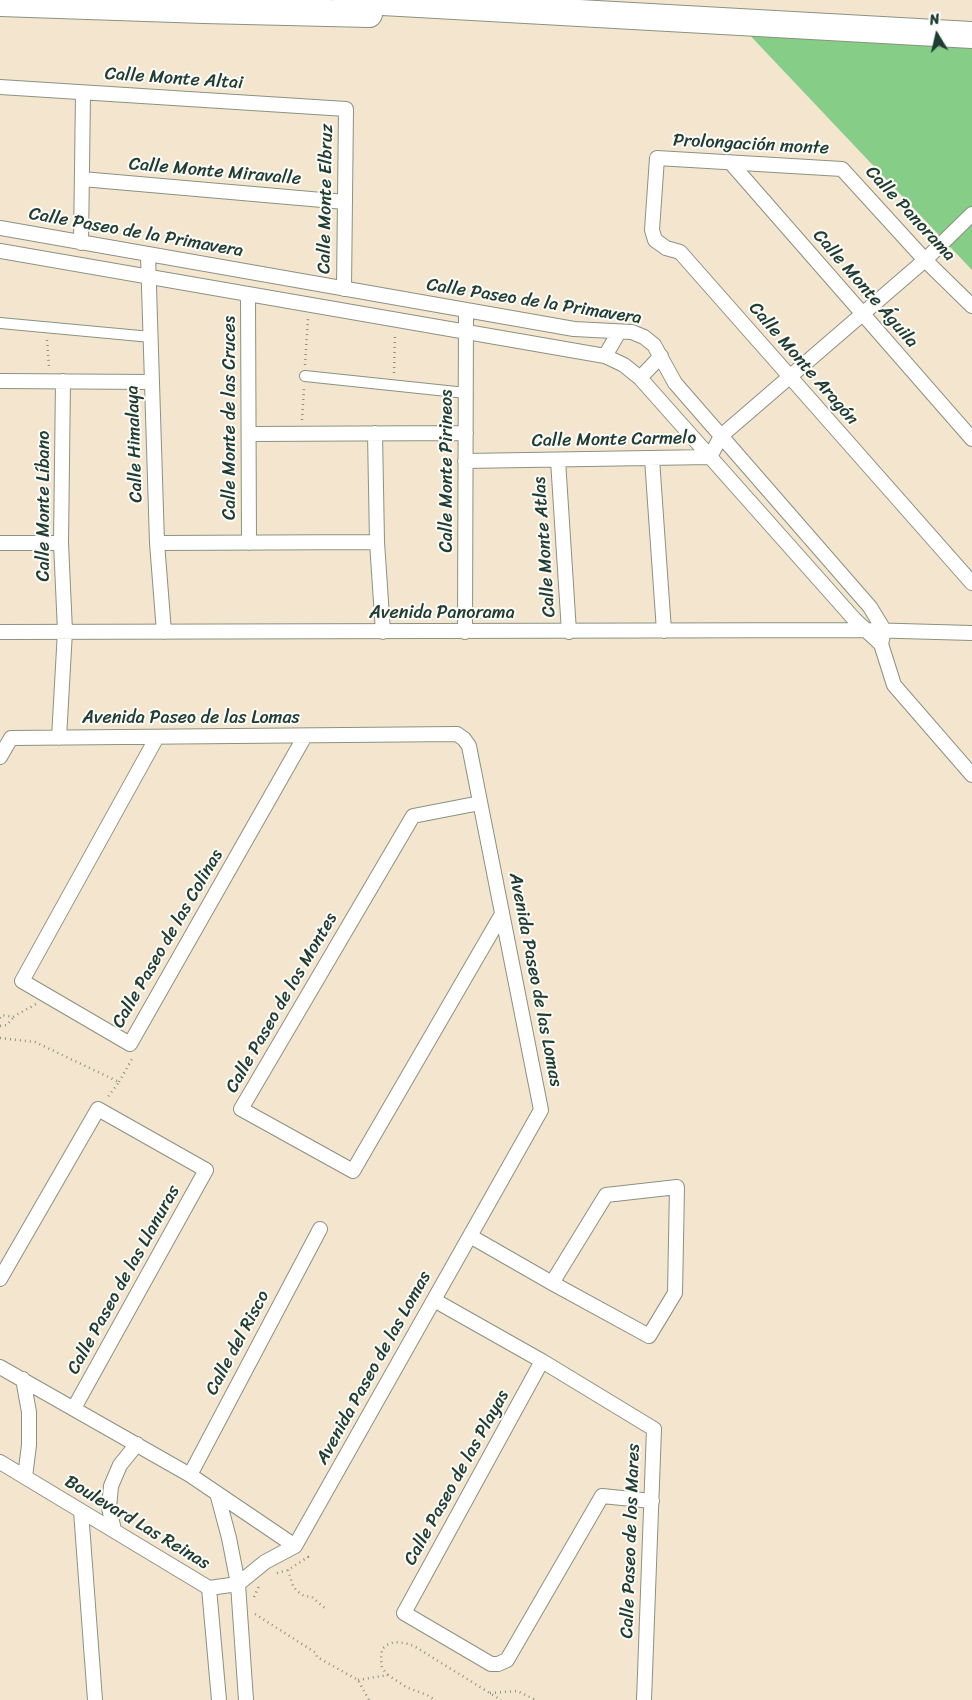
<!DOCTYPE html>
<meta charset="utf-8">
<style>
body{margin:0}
#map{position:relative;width:972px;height:1700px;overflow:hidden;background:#f4e6ce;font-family:Sriracha,sans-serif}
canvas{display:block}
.north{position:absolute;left:912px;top:10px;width:50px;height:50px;-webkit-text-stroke:4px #fdfcf7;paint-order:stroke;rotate:351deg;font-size:14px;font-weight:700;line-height:20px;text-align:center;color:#1f3d34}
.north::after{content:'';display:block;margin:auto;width:18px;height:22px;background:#1f3d34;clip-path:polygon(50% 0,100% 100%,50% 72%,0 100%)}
</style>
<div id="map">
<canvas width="972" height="1700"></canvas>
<div class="north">N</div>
</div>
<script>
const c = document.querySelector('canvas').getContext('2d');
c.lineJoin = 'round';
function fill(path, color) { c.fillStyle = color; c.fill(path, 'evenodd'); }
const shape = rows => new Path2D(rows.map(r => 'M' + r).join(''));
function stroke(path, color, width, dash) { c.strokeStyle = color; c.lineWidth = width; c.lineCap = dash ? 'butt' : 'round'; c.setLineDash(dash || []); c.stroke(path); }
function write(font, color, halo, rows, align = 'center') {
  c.font = font + ' Sriracha,sans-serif'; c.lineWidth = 4; c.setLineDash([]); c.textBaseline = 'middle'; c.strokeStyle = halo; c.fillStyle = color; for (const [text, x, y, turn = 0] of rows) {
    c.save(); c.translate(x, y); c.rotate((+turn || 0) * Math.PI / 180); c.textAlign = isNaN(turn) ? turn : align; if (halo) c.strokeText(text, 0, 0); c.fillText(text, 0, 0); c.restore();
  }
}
fill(shape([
 [743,28,972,38,972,270]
]), '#86cd88');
const pedestrian = shape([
 [0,323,151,337],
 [305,376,466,393]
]);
const minor = shape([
 [0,87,346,109,344,289],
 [730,162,972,439],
 [82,179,345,202],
 [0,228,574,329,632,332,644,337,654,345,675,383,870,607,884,630,881,644,894,685,972,775],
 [81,243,83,93],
 [0,251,605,356,624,365,640,378,855,620,881,644],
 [148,255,157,543,164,632],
 [248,294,249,543],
 [972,306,925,260,842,169,657,158,652,230,655,240,666,248,680,252,972,583],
 [605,356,619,332],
 [640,378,661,356],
 [0,381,152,382],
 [375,433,377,542,383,632],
 [249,434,466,433],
 [652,459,664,631],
 [558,460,569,632],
 [465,461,710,457,721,436,925,260,972,214],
 [0,543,61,543],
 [157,543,377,542],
 [0,632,865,630,972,633],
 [465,632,466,311],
 [157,737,22,981,130,1044,305,736],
 [59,738,65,631,61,543,63,381],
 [0,757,11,738,457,734,464,739,469,746,541,1110,295,1546,265,1562,238,1584,209,1588],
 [480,803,413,816,241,1109,353,1171,502,914],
 [470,1236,552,1283,649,1336,675,1293,677,1187,606,1195,552,1283],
 [0,1279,98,1109,206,1170,74,1408],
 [434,1300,542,1361,654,1429,644,1700],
 [542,1361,404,1613,491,1664,498,1664,507,1660,602,1496,652,1501],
 [0,1367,190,1475,295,1546],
 [23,1379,29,1412,29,1445,25,1477],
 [0,1462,209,1588],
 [190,1475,320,1229],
 [217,1493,229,1538,238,1584,246,1700],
 [81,1511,95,1700],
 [114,1530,109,1508,111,1486,120,1465,137,1444],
 [209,1588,219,1700]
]);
const motorway = shape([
 [347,0,972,35],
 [0,3,204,10,369,14]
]);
stroke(pedestrian, '#8a9281', 12);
stroke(minor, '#8a9281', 16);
stroke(motorway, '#8a9281', 28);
stroke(shape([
 [47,340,49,367],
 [305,365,308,318],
 [394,373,395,334],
 [302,420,304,388],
 [0,1018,2,1015,13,1017,36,1004],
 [0,1026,7,1025,13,1018],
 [0,1038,35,1042,119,1082,107,1098],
 [119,1082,133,1057],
 [288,1570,293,1586,297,1591,304,1596,312,1597,327,1610],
 [277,1573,288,1570,308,1557,305,1554],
 [254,1597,259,1586],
 [255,1614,316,1653,317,1657,358,1680,369,1700],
 [388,1675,382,1668,381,1659,382,1649,387,1645,394,1642,405,1643,414,1646,501,1700],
 [358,1680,388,1675,406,1687,427,1695,435,1700],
 [490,1693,517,1691,536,1700]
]), '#8a9281', 2.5, [1, 4]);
stroke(pedestrian, '#fff', 10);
stroke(minor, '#fff', 14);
stroke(motorway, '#fff', 26);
write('18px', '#1f3d34', '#fdfcf7', [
 ["Calle Monte Altai",174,79,4],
 ["Prolongación monte",751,145,3],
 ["Calle Monte Miravalle",215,172,5],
 ["Calle Monte Elbruz",326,199,-89],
 ["Calle Panorama",910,214,47],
 ["Calle Paseo de la Primavera",136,233,10],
 ["Calle Monte Águila",865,289,49],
 ["Calle Paseo de la Primavera",534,302,9],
 ["Calle Monte Aragón",803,364,49],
 ["Calle Monte de las Cruces",230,418,-90],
 ["Calle Monte Carmelo",614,440,-1],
 ["Calle Himalaya",135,444,-92],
 ["Calle Monte Pirineos",447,471,-90],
 ["Calle Monte Líbano",44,506,-90],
 ["Calle Monte Atlas",545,547,-94],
 ["Avenida Panorama",442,613],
 ["Avenida Paseo de las Lomas",191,718],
 ["Calle Paseo de las Colinas",168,939,-60],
 ["Avenida Paseo de las Lomas",535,980,79],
 ["Calle Paseo de los Montes",282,1003,-60],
 ["Calle Paseo de las Llanuras",124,1280,-61],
 ["Calle del Risco",238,1343,-62],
 ["Avenida Paseo de las Lomas",374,1368,-61],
 ["Calle Paseo de las Playas",457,1478,-61],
 ["Boulevard Las Reinas",137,1523,31],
 ["Calle Paseo de los Mares",631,1541,-88]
]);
</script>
